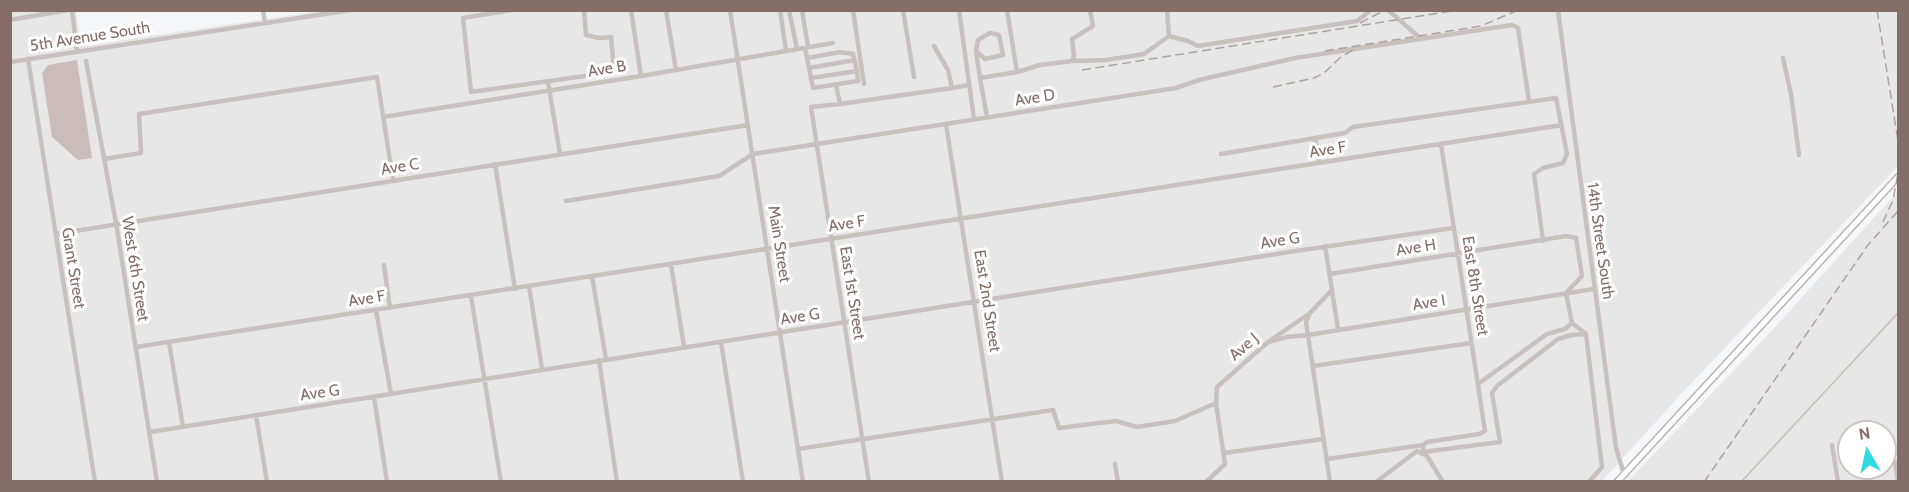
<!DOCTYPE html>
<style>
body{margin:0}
#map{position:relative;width:1909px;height:492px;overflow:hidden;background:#f5f6f8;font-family:Cabin,sans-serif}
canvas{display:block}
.frame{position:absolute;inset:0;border:12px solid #856e68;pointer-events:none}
.north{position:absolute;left:1837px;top:420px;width:60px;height:60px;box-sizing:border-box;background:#fff;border:2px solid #cec5c3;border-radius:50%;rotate:351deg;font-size:16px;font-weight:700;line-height:24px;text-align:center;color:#856e68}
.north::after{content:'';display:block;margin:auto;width:21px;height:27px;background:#2fdbde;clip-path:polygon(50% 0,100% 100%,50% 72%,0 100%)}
</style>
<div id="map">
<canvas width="1909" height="492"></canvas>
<div class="frame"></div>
<div class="north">N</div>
</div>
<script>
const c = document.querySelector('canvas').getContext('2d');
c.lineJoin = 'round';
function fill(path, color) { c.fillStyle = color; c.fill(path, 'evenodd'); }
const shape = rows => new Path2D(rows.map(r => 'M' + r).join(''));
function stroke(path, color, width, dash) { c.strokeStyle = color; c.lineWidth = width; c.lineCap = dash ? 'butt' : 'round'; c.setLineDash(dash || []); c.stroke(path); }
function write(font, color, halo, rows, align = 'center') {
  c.font = font + ' Cabin,sans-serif'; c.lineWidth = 6; c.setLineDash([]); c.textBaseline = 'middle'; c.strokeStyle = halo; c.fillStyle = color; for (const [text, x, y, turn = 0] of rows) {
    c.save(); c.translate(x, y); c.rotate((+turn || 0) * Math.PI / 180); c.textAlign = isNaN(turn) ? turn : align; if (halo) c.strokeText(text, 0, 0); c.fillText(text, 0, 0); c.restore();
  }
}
fill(shape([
 [326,10,1898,11,1898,166,1682,393,1602,481,11,481,10,11,76,11,82,46],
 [1898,191,1898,481,1627,482,1776,326],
 [1849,432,1885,432,1885,468,1849,468]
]), '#e8e7e8');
fill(shape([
 [77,60,92,158,78,160,52,137,42,73,48,65]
]), '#cabcbb');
stroke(shape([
 [1741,482,1898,313]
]), '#cabcbb', 1.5);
const major = shape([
 [1617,482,1898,177]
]);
stroke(major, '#bbb4b2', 8);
stroke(shape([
 [72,10,77,51],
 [263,10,265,23],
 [512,10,463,18,471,92,606,73,614,69,611,37,599,38,586,35,584,10],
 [631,10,641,76],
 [666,10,676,70],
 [730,10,803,482],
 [780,10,786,51],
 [789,10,797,49],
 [802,10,808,47],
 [853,10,864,84],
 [903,10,914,77],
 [959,10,974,119],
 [1388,10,1420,38],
 [1558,10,1616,448,1624,474],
 [10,20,68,10],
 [1169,36,1188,41,1198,46,1357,21,1371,10],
 [805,48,813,88,858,81,857,71,811,78],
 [976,51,985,59,1003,55,999,35,990,33,978,40,976,51,980,78],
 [807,58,840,52,853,54,857,71],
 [1783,58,1791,94,1799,155],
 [28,59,95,482],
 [86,61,116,223,157,482],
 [1072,61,1074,56,1072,39,1093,26,1090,10],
 [10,62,351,10],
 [809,68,855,60],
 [1017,72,1040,65,1072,61,1106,60,1144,54,1169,36,1167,10],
 [548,82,560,154],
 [836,85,840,104,811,107,869,482],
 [952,88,969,85],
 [840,104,952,88,948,70,934,46],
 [383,117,641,76,833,43],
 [987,117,980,78,1017,72,1007,10],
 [946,124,1002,482],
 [1315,138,1319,163],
 [1221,154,1345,133,1353,127,1556,98,1567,154,1563,163,1543,168,1534,174,1543,241],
 [104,159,141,153,139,114,377,77,393,180],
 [495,164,515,289],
 [566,201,719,176,753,154,1176,88,1199,80,1295,58,1512,25,1518,28,1529,101],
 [56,234,748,125],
 [671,264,684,347],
 [384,265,390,308],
 [1330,274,1566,236,1576,238,1582,276,1566,293,1572,323,1586,334,1602,467,1589,482],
 [592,276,606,359],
 [529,286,542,369],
 [1332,291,1338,329],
 [471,296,501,482],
 [376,310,391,394],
 [1310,313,1306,322,1330,482],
 [169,342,183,427],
 [721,342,743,482],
 [1268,342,1287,337,1308,335,1594,289],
 [136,347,1562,125],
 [599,360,617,482],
 [1313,366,1471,343],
 [1478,384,1547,334,1565,329,1572,323],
 [374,397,387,482],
 [256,415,267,482],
 [150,432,1289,252,1453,228],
 [1423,445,1427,442,1479,434,1485,431,1441,144],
 [1832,445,1838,482],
 [798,449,1053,410,1059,428,1116,421,1137,427,1175,421,1216,403],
 [1224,453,1323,439],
 [1327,459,1423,445,1423,452,1500,442,1492,393,1497,386,1558,339,1571,335,1585,334],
 [1895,462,1898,482],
 [1115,464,1118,482],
 [1206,482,1225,464,1216,403,1217,387,1268,342,1310,313,1332,290,1325,246],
 [1376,482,1417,451,1427,456,1443,482]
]), '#c7c0be', 4.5);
stroke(major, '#fff', 5);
stroke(shape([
 [1877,10,1898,141],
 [1360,23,1385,10],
 [1325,51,1481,26,1518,10],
 [1082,70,1458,10],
 [1273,87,1314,78,1324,73,1342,56,1355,49],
 [1883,222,1893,200,1898,173],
 [1704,482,1868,245,1898,211]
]), '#aca3a0', 1.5, [9, 4.5]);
write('16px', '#856e68', '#fff', [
 ["5th Avenue South",90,37,-9],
 ["Ave B",607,69,-9],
 ["Ave D",1035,98,-9],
 ["Ave F",1328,150,-9],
 ["Ave C",400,167,-9],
 ["Ave F",847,224,-9],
 ["Ave G",1280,241,-9],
 ["14th Street South",1600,241,82],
 ["Main Street",779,244,81],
 ["Ave H",1416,248,-9],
 ["Grant Street",73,268,81],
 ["West 6th Street",135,269,81],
 ["East 8th Street",1475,286,81],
 ["East 1st Street",852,293,81],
 ["Ave F",367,299,-9],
 ["East 2nd Street",987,301,81],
 ["Ave I",1429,303,-9],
 ["Ave G",800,317,-9],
 ["Ave J",1244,347,-41],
 ["Ave G",320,393,-8]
]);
</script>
